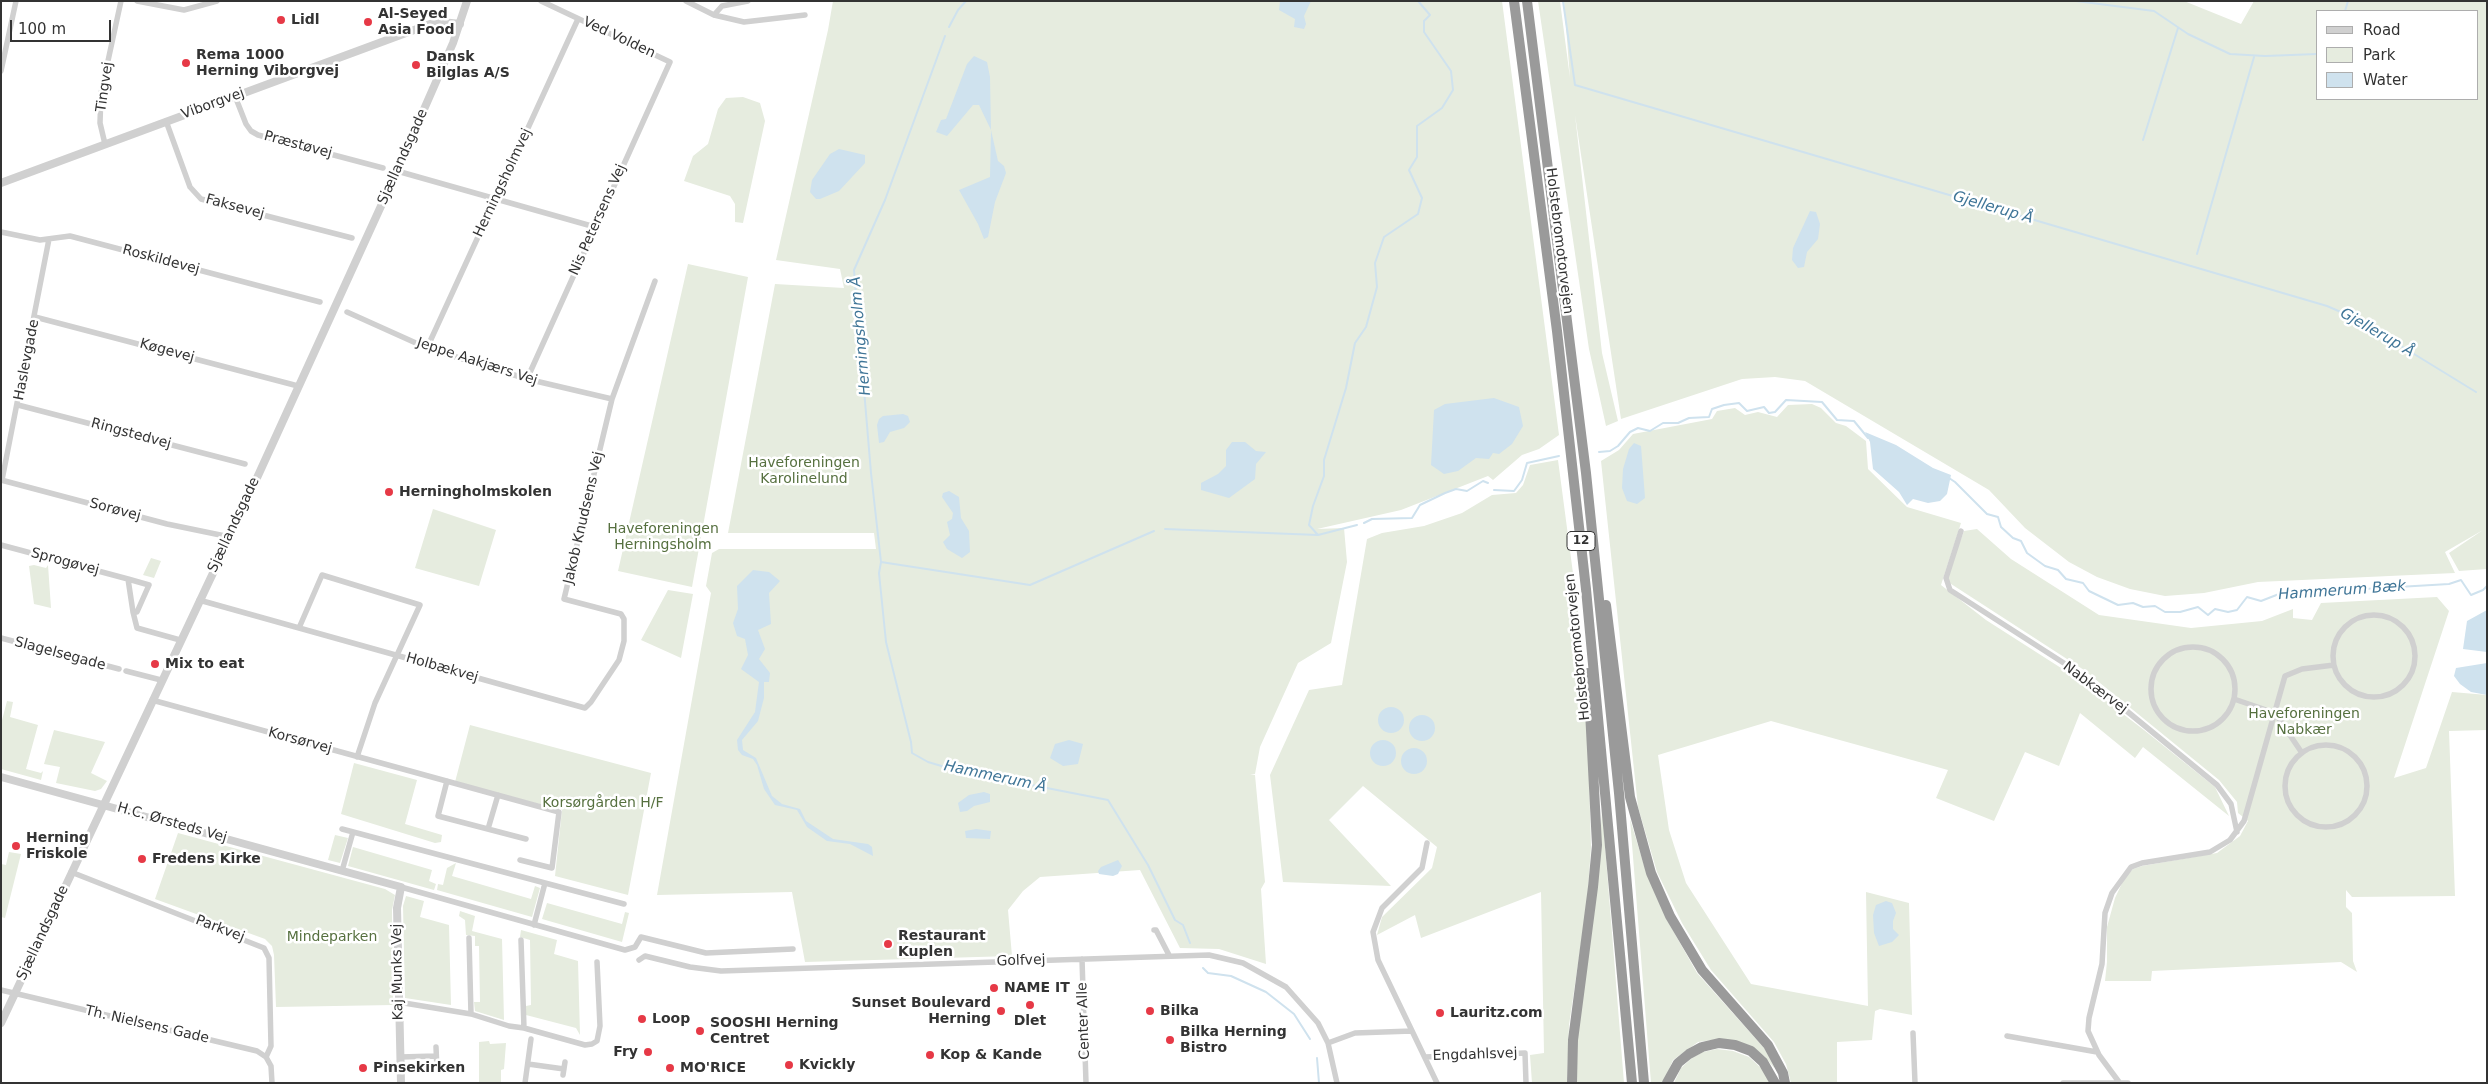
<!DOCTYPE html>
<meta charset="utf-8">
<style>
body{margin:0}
#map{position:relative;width:2488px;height:1084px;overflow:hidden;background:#fff;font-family:"DejaVu Sans",sans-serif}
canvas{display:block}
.frame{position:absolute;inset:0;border:2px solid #333;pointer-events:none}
.legend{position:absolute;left:2316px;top:10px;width:162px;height:90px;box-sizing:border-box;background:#fff;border:1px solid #adadad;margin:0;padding:6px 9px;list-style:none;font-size:15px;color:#333}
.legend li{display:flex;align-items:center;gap:10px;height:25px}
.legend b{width:25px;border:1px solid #adadad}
.scale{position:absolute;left:10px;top:20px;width:101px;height:22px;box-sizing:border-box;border:2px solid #333;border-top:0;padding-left:6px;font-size:15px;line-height:18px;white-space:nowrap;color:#333;-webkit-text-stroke:4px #fff;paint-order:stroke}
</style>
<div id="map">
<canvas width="2488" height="1084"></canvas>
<div class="frame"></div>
<ul class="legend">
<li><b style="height:6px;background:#d0d0d0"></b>Road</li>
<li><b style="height:14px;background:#e6ecdf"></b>Park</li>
<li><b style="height:14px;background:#cfe2ee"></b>Water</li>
</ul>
<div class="scale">100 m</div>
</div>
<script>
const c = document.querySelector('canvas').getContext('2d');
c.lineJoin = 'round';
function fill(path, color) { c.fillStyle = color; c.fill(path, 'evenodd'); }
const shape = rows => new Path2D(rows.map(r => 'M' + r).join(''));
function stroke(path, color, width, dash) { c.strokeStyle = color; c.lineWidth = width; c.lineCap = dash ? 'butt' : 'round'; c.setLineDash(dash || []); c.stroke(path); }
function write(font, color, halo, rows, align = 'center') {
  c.font = font + ' "DejaVu Sans",sans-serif'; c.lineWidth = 5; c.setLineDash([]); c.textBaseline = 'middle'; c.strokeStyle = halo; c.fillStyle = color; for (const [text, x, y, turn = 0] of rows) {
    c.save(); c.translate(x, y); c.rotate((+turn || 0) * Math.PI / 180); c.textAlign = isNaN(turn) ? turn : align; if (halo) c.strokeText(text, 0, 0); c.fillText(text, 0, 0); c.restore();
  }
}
fill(shape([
 [833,1,1502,1,1559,435,1539,449,1522,455,1493,480,1488,476,1401,510,1317,529,1344,528,1347,562,1331,643,1298,663,1260,747,1255,774,1250,774,1255,775,1265,882,1261,889,1266,964,1219,949,1180,948,1140,870,1040,877,1023,891,1008,910,1012,956,805,962,792,892,657,895,711,593,706,586,712,553,719,549,876,549,874,533,728,533,775,284,844,288,840,269,776,260,828,30],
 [1538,1,1560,1,1570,78,1564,1,2184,1,2241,24,2254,1,2487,1,2487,569,2459,571,2449,553,2483,530,2445,552,2455,573,2258,582,2204,593,2165,596,2130,589,2097,577,2069,562,2025,528,1989,490,1805,381,1775,377,1742,379,1621,419,1575,115,1602,353,1618,421,1606,426,1589,349],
 [2317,11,2477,11,2477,99,2317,99],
 [743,97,760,103,765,121,743,223,735,222,735,204,730,196,684,181,693,156,708,144,718,109,726,98],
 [688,264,748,277,692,587,618,571],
 [1812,404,1821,408,1836,423,1846,426,1866,441,1868,469,1907,507,1961,523,1941,585,1986,620,2072,675,2144,730,2215,787,2229,816,2143,747,2135,758,2080,713,2059,766,2025,752,1994,821,1936,798,1948,770,1771,721,1658,755,1669,830,1686,883,1751,984,1868,1006,1866,892,1909,903,1912,1015,1880,1009,1875,1011,1872,1040,1837,1042,1837,1082,1791,1083,1786,1064,1774,1042,1711,970,1682,923,1657,872,1638,807,1601,461,1619,450,1633,434,1712,419,1717,411,1735,408,1745,415,1758,412,1777,417,1788,405],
 [1558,460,1578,611,1588,742,1591,847,1587,903,1569,1025,1567,1083,1532,1083,1530,1055,1544,1053,1541,892,1421,938,1415,915,1377,935,1382,917,1432,868,1437,847,1363,786,1329,820,1391,886,1283,882,1270,775,1309,690,1342,685,1367,539,1382,533,1424,526,1462,513,1492,495,1516,493,1523,485,1530,465],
 [433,509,496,530,479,586,415,568],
 [1977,529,2011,559,2099,615,2191,628,2262,621,2293,609,2293,618,2312,620,2321,603,2437,597,2449,611,2394,778,2426,768,2452,692,2487,695,2487,730,2449,731,2455,896,2352,897,2346,890,2346,907,2352,913,2353,961,2357,972,2341,962,2152,971,2151,981,2105,981,2107,962,2107,927,2115,898,2124,879,2133,869,2142,866,2217,853,2240,836,2248,821,2238,813,2237,802,2219,780,2084,670,1948,582,1950,569,1964,531],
 [151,558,161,561,154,578,143,575],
 [34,565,46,568,48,565,51,608,34,604,29,566],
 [668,590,693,594,681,658,641,640],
 [7,701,13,702,10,717,38,725,26,769,41,773,43,771,41,780,1,769,1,724],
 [470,725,651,773,628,895,555,876,562,810,455,782],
 [54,730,105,742,91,773,107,781,101,789,95,791,56,783,60,767,44,764],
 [354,763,417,780,405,824,442,835,441,842,435,843,341,814],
 [1602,808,1624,1083,1576,1083,1577,1042,1598,877],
 [1630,819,1647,875,1667,920,1697,973,1765,1049,1775,1069,1764,1056,1719,1039,1698,1042,1673,1060,1663,1083,1651,1083],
 [178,833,385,889,395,895,392,910,393,1005,276,1007,274,955,272,946,265,939,155,899],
 [335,835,348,838,340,863,328,860],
 [353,847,432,870,429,881,436,884,434,890,348,866],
 [9,852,21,854,5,918,1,917,1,864,6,865],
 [456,863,452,876,531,899,535,886,540,888,532,917,437,890,438,884,443,885,447,868],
 [406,896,424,901,420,917,449,925,451,1005,405,998,403,906],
 [547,903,622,924,625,912,629,913,622,942,542,919],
 [460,911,475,916,472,931,502,939,504,1020,475,1011,474,1002,480,1002,479,946,475,946,475,936,466,935,465,920,459,916],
 [521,930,557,940,554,954,578,961,580,1035,576,1028,526,1015,526,1006,531,1005,530,940,520,937],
 [489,1041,490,1044,506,1043,504,1069,501,1070,501,1083,479,1083,479,1042],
 [1717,1049,1733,1051,1749,1057,1761,1068,1770,1083,1674,1083,1681,1068,1692,1058,1703,1052]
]), '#e6ecdf');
fill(shape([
 [1280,1,1311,1,1304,16,1306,24,1304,29,1294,27,1295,19,1279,10],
 [974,56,987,62,990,77,991,130,998,161,1004,166,1006,173,995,202,988,237,984,239,978,224,959,190,990,177,991,130,979,105,973,105,947,136,936,132,941,120,946,119,967,64],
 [839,149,865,155,865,163,839,191,820,199,816,199,810,192,812,180,830,154],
 [1810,211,1816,212,1820,224,1818,239,1807,252,1804,267,1798,268,1792,260,1793,248],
 [1494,398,1519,407,1523,426,1512,444,1499,454,1493,453,1489,459,1476,458,1458,471,1444,474,1431,465,1434,410,1445,404],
 [903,414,908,416,910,422,904,428,890,432,884,442,879,443,877,425,879,419,883,416],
 [1865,432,1896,445,1933,468,1951,475,1947,494,1940,501,1928,503,1913,499,1907,505,1899,492,1873,469,1870,442],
 [1232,442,1245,442,1256,451,1266,452,1256,464,1255,479,1229,498,1201,490,1201,483,1218,474,1226,466,1226,450],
 [1634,443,1641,446,1645,498,1637,504,1627,501,1622,488,1623,469,1629,449],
 [949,491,959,497,961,518,969,531,970,552,962,558,947,549,943,542,950,535,947,522,952,519,953,513,942,497,943,493],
 [753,570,769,572,780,581,769,593,771,624,758,630,765,649,759,659,770,673,769,682,764,682,764,698,758,721,742,740,743,750,756,758,772,796,782,804,800,809,806,821,833,839,868,844,872,847,873,856,850,844,827,841,807,827,797,810,775,805,764,789,757,765,753,759,742,755,738,750,737,740,755,712,759,682,741,669,748,655,745,639,737,636,733,623,738,609,737,586],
 [2487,610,2487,652,2463,649,2467,621],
 [2487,663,2487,695,2471,692,2460,684,2454,676,2456,668],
 '1378 720a13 13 0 1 1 26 0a13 13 0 1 1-26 0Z',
 '1409 728a13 13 0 1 1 26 0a13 13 0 1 1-26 0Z',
 '1370 753a13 13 0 1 1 26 0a13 13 0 1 1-26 0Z',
 [1069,740,1083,744,1078,764,1063,766,1050,758,1055,744],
 '1401 761a13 13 0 1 1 26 0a13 13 0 1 1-26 0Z',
 [984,792,990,794,990,802,974,806,967,811,960,812,958,803,969,795],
 [976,829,991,831,990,839,966,838,965,831],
 [1118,860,1122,866,1118,874,1113,876,1099,874,1098,871,1101,867],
 [1886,901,1892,903,1896,913,1893,921,1893,929,1899,935,1892,942,1879,946,1874,933,1873,915,1876,905]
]), '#cfe2ee');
stroke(shape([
 [1563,1,1575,85,2327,306,2357,319,2476,392],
 [2076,1,2154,11,2188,34,2230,54,2265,56,2317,54],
 [2345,11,2348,1],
 [949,27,958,10,966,1],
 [945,36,885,200,854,270,871,473,881,562,879,573,886,642,911,742,912,753,928,762,955,770,1108,800,1148,865,1175,920,1183,925,1190,943],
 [2143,140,2178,28],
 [2197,254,2254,57],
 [1599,452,1610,451,1618,446,1630,432,1638,428,1650,431,1663,423,1678,423,1689,418,1709,417,1712,409,1724,405,1739,403,1747,411,1764,407,1769,413,1775,412,1786,400,1822,402,1837,420,1854,421,1868,438],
 [1949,478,1955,482,1987,514,1998,517,2001,527,2013,538,2021,541,2027,553,2045,566,2058,570,2066,579,2083,583,2089,591,2118,605,2133,603,2143,607,2155,606,2165,612,2180,612,2198,607,2208,615,2215,609,2228,612,2237,610,2247,597,2261,601,2279,594,2449,584,2461,580,2471,595,2483,590,2487,586],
 [1494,490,1514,491,1522,480,1527,463,1559,456],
 [1364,523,1372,519,1412,518,1420,505,1445,493,1456,489,1467,491,1483,481,1488,483],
 [1165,529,1318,535,1357,525],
 [1318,535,1309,525,1313,506,1324,476,1324,460,1346,388,1355,343,1366,327,1377,287,1375,263,1384,237,1418,214,1422,198,1409,170,1417,157,1417,126,1442,108,1453,90,1451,71,1424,32,1424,21,1430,15,1418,1],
 [881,562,1030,585,1154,531],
 [1203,968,1208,973,1231,976,1266,992,1294,1014,1310,1039],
 [1317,1058,1319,1083]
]), '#cfe2ee', 2);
stroke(shape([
 [137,1,184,10,217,1],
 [686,1,714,15,744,22,805,15],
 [714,15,722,6,748,1],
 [1,71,16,1],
 [235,96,246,124,251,131,258,135,383,168],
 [166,121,190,187,201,199,352,238],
 [105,144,100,123,101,93,121,1],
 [397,171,595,227],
 [1,232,40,240,70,236,320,302],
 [347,312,427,348,527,379,612,399],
 [35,317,298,386],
 [427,348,578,19],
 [527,379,670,62,541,1],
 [18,405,245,464],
 [1,480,167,524,230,537],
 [2,480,49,239],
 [1961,531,1946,578,1950,590,2084,676,2217,785,2231,804,2237,832],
 [1,545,128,579,133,612,137,628,180,640],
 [128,579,149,585,137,612,133,612],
 [199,600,585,708,591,702,619,660,624,641,624,619,621,614,564,599,612,399,655,281],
 '2333 656a41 41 0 1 1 82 0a41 41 0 1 1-82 0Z',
 [299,628,322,575,420,605,375,703,357,757],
 [1,638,119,669],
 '2151 689a42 42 0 1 1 84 0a42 42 0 1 1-84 0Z',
 [126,671,161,680],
 [2234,699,2275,713,2302,753],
 [152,700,559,812,552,868,520,860],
 '2285 786a41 41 0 1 1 82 0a41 41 0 1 1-82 0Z',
 [447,781,438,816,526,839],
 [342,829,624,904],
 [488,829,498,795],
 [1427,843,1422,868,1382,908,1373,932,1378,960,1437,1083],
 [342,871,353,832],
 [71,872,264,948,269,958,271,1046,266,1057],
 [401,887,625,950,635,947,641,937,706,953,793,949],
 [534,925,545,883],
 [1154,930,1156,930,1169,955],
 [469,938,471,1014],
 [521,940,524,1028],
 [1082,959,1086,1083],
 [639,960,645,956,690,967,721,971,1209,955,1243,963,1286,987,1318,1023,1328,1043,1337,1083],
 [1,990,257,1051,266,1057,271,1066,272,1083],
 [398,1002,471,1014,509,1026,524,1028,585,1045,592,1044,597,1041,600,1026,597,962],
 [1913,1033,1915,1083],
 [2007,1036,2097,1052],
 [1328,1043,1355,1033,1412,1031],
 [436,1047,437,1070],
 [400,1057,436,1056],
 [1425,1057,1525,1053,1526,1083],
 [528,1064,564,1069],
 [563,1075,565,1062],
 [2119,1082,2099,1055,2088,1031,2089,1018,2102,964,2105,913,2112,893,2131,867,2142,863,2210,852,2230,840,2244,821,2285,676,2302,669,2334,665],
 [525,1083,531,1039],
 [2063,1083,2128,1083]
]), '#d0d0d0', 5.5);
stroke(shape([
 [1,183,433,23,442,22,460,24],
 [1,777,401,887,397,908,401,1083],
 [1,1023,230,537,397,171,453,43,467,1]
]), '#d0d0d0', 8);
stroke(shape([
 [1514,1,1557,331,1586,589,1632,1083],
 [1527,1,1586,473,1619,793,1644,1083],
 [1606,605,1630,797,1651,873,1670,916,1702,970,1768,1045,1783,1073,1785,1083],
 [1572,1083,1573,1040,1593,887,1597,845,1588,673],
 [1667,1083,1678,1063,1689,1054,1702,1047,1719,1043,1735,1045,1751,1051,1763,1062,1775,1083]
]), '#9a9a9a', 10);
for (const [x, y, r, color] of [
 [281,20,5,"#e63946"],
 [368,22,5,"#e63946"],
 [186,63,5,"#e63946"],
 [416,65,5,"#e63946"],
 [389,492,5,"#e63946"],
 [155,664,5,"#e63946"],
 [16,846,5,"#e63946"],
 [142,859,5,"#e63946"],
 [888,944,5,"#e63946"],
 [994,988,5,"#e63946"],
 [1030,1005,5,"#e63946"],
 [1001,1011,5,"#e63946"],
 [1150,1011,5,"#e63946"],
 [1440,1013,5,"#e63946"],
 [642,1019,5,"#e63946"],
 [700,1031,5,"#e63946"],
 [1170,1040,5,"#e63946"],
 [648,1052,5,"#e63946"],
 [930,1055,5,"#e63946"],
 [789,1065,5,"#e63946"],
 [363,1068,5,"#e63946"],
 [670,1068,5,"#e63946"]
]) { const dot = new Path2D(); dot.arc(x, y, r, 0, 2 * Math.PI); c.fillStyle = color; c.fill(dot); stroke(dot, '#fff', 2); }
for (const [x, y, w] of [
 [1581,541,28]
]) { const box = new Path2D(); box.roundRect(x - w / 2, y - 9.5, w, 19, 4); c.fillStyle = '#fff'; c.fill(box); stroke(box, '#333', 1); }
write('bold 12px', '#333', null, [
 ["12",1581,541]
]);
write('bold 14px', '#333', '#fff', [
 ["Al-Seyed",378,14],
 ["Asia Food",378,30],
 ["Lidl",291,20],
 ["Rema 1000",196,55],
 ["Herning Viborgvej",196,71],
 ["Dansk",426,57],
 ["Bilglas A/S",426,73],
 ["Herningholmskolen",399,492],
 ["Mix to eat",165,664],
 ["Herning",26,838],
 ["Friskole",26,854],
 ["Fredens Kirke",152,859],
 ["Restaurant",898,936],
 ["Kuplen",898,952],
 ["NAME IT",1004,988],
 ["Sunset Boulevard",991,1003,"right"],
 ["Herning",991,1019,"right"],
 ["Bilka",1160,1011],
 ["Lauritz.com",1450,1013],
 ["Loop",652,1019],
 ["Dlet",1030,1021,"center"],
 ["SOOSHI Herning",710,1023],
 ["Centret",710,1039],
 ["Bilka Herning",1180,1032],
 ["Bistro",1180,1048],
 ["Fry",638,1052,"right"],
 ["Kop & Kande",940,1055],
 ["Kvickly",799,1065],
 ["Pinsekirken",373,1068],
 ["MO'RICE",680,1068]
], 'left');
write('14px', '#333', '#fff', [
 ["Ved Volden",619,38,25],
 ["Tingvej",105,87,-82],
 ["Viborgvej",213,104,-20],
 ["Præstøvej",298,145,15],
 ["Sjællandsgade",403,157,-66],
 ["Herningsholmvej",503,183,-65],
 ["Faksevej",235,207,15],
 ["Nis Petersens Vej",598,220,-66],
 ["Holstebromotorvejen",1559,241,83],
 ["Roskildevej",161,260,15],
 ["Køgevej",167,351,15],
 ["Haslevgade",27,360,-79],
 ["Jeppe Aakjærs Vej",477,362,18],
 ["Ringstedvej",131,434,15],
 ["Sorøvej",115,510,15],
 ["Jakob Knudsens Vej",584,518,-77],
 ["Sjællandsgade",234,525,-65],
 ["Sprogøvej",65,562,15],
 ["Holstebromotorvejen",1578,647,-96],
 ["Slagelsegade",60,654,15],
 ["Holbækvej",442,668,16],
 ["Nabkærvej",2095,688,37],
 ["Korsørvej",300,741,15],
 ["H.C. Ørsteds Vej",172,823,16],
 ["Parkvej",220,929,21],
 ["Sjællandsgade",43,933,-65],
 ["Golfvej",1021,961,-2],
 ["Kaj Munks Vej",398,972,-91],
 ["Center Alle",1084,1021,-92],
 ["Th. Nielsens Gade",147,1025,13],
 ["Engdahlsvej",1475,1055,-2]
]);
write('14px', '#56703f', '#fff', [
 ["Haveforeningen",804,463],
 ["Karolinelund",804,479],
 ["Haveforeningen",663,529],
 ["Herningsholm",663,545],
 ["Haveforeningen",2304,714],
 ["Nabkær",2304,730],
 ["Korsørgården H/F",603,803],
 ["Mindeparken",332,937]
]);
write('italic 15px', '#3f7597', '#fff', [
 ["Gjellerup Å",1993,208,16],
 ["Gjellerup Å",2377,333,30],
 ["Herningsholm Å",861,336,-95],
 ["Hammerum Bæk",2342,591,-4],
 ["Hammerum Å",995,777,12]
]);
</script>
